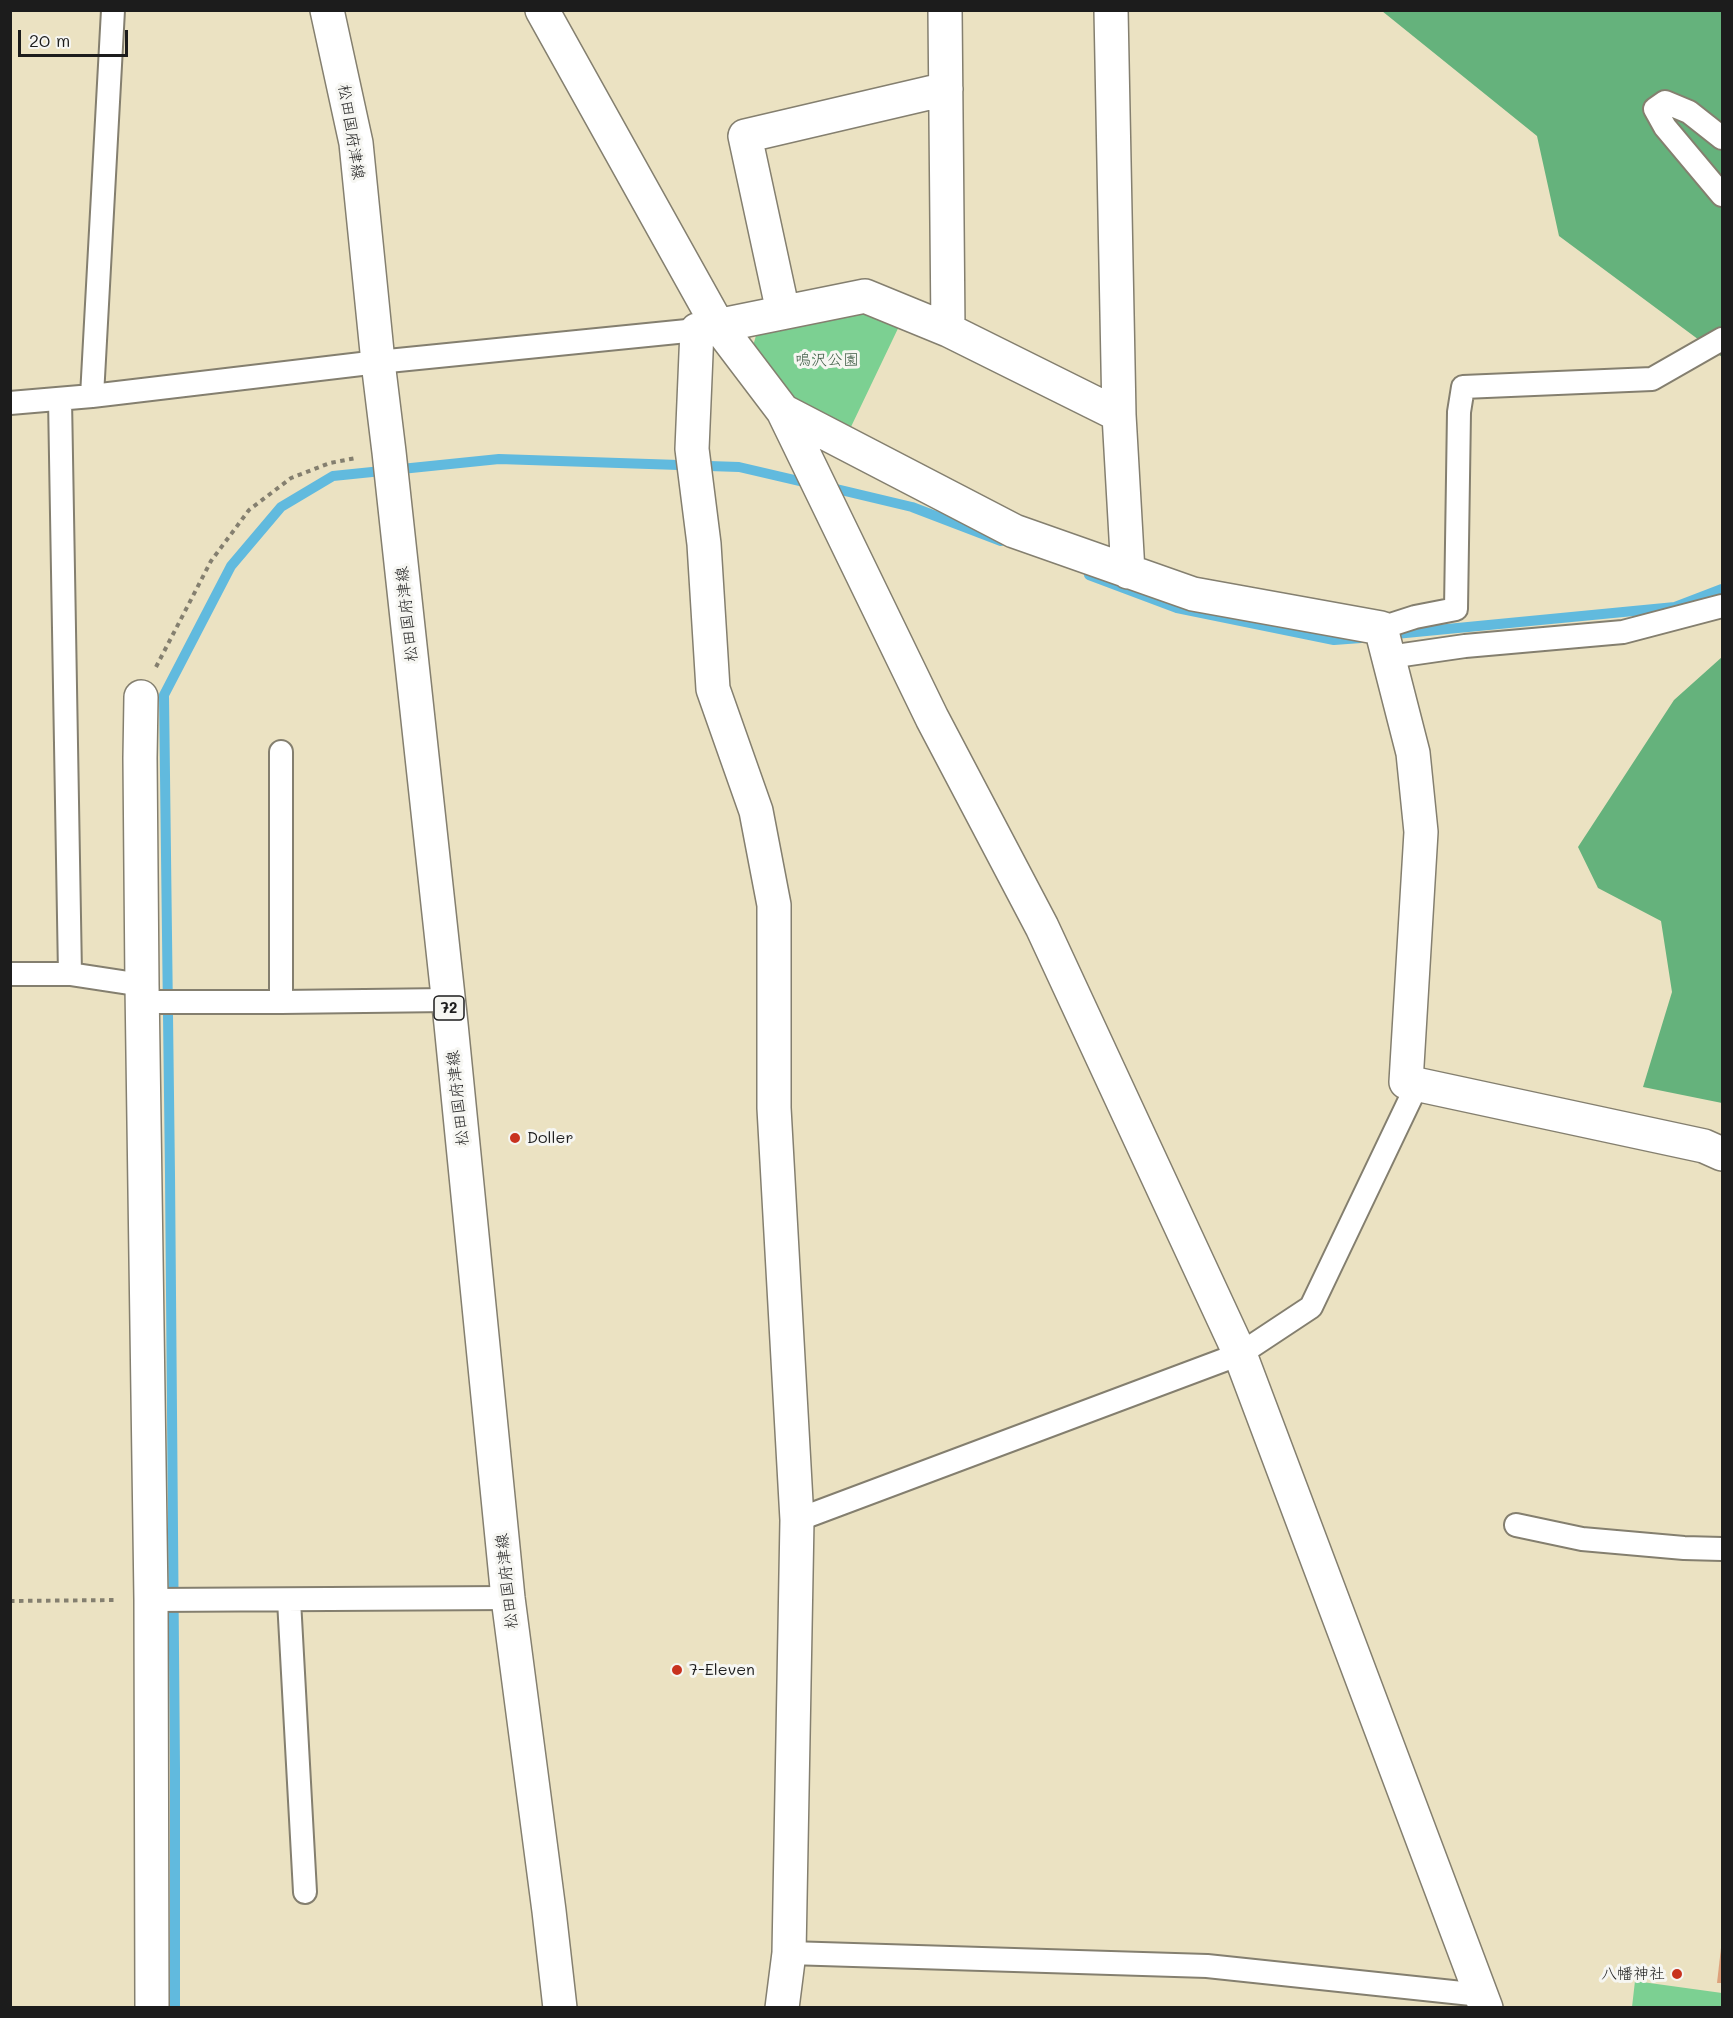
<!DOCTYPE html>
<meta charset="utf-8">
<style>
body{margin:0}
#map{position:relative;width:1733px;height:2018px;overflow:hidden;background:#ebe2c2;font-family:Mali,sans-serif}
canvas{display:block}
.frame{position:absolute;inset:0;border:12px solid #1c1c1c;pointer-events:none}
.scale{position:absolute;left:18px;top:30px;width:110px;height:27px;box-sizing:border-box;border:3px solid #1c1c1c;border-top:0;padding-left:8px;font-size:18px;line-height:21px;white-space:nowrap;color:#1c1c1c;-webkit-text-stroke:4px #f6f6f2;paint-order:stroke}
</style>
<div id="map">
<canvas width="1733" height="2018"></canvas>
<div class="frame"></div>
<div class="scale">20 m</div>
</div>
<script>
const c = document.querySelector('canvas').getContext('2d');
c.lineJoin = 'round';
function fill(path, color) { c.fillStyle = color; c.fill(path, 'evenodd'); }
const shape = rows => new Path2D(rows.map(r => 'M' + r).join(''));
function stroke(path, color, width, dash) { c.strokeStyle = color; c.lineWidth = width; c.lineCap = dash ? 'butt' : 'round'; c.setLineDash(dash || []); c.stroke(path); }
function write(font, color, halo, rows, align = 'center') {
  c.font = font + ' Mali,"Klee One",sans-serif'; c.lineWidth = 6; c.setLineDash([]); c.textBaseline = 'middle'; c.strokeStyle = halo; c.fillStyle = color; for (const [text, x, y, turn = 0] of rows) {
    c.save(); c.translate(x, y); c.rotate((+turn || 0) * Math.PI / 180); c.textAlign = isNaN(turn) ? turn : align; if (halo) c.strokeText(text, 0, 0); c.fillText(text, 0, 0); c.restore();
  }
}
fill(shape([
 [863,301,903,318,849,431,780,392,750,356,760,322],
 [1635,1981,1722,1993,1722,2007,1632,2007]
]), '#7cd092');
fill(shape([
 [1382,11,1722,11,1722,357,1559,236,1537,136],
 [1722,657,1722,1103,1643,1087,1672,992,1661,921,1598,888,1578,847,1674,700]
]), '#65b27c');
stroke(shape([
 [828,487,912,507,1001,541],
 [1089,575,1177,608,1334,640,1361,638],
 [1385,635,1675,607,1722,589],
 [175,2008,175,1768,170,1175,164,695,231,566,281,507,333,476,499,459,739,467,812,484]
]), '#61bade', 10);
fill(shape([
 [1721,1948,1722,1948,1722,1983,1717,1983]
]), '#dda17b');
const service = shape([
 [1722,138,1689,112,1665,102,1655,109,1665,127,1722,195],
 [92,396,113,10],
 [60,399,70,974],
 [10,403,92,396,378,362,697,330],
 [1381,628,1415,617,1456,609,1459,412,1463,387,1652,379,1722,339],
 [1389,657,1465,646,1623,632,1722,606],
 [281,752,281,1002],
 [10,974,70,974,142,985],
 [142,1002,281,1002,448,1000],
 [797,1520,1240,1354,1311,1307,1417,1085],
 [1516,1525,1582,1539,1684,1548,1722,1549],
 [151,1600,508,1598],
 [289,1600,305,1892],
 [789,1953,1207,1966,1481,1995]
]);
const minor = shape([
 [542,10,717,324,783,411,932,718,1042,927,1240,1354,1486,2008],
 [945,10,948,330],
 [1111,10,1119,415,1128,572],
 [783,312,745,136,946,89],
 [783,411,1014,531,1193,594,1381,628,1413,753,1421,832,1406,1082,1704,1146,1722,1154],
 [141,697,140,758,142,985,151,1600,152,2008],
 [782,2008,789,1953,797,1520,774,1108,774,905,756,811,713,689,704,544,692,449,697,330,865,296,948,330,1119,415]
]);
const primary = shape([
 [327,10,356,143,378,362,389,452,451,1024,508,1598,549,1911,560,2008]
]);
stroke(service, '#847f6f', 26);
stroke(minor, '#847f6f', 36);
stroke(primary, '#847f6f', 36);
stroke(shape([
 [156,667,211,561,249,510,291,478,330,463,356,458],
 [10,1601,118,1600]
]), '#847f6f', 4, [4.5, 4.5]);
stroke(service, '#fff', 22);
stroke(minor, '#fff', 33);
stroke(primary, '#fff', 33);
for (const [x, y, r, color] of [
 [515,1138,6,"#c8321e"],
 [677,1670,6,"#c8321e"],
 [1677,1974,6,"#c8321e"]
]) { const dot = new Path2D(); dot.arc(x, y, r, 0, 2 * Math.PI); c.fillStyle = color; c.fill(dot); stroke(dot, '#f6f6f2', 2); }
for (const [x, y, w] of [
 [449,1008,30]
]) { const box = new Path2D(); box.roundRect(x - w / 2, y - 12, w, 24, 4.5); c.fillStyle = '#f6f6f2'; c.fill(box); stroke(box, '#1c1c1c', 1.5); }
write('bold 15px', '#1c1c1c', null, [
 ["72",449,1008]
]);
write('16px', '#1c1c1c', '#f6f6f2', [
 ["松田国府津線",351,132,81],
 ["松田国府津線",407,614,-96],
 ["松田国府津線",458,1098,-96],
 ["松田国府津線",507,1581,-96]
]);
write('16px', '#3e5b45', '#f6f6f2', [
 ["鳴沢公園",827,360]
]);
write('16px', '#1c1c1c', '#f6f6f2', [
 ["Doller",527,1138],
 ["7-Eleven",689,1670],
 ["八幡神社",1665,1974,"right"]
], 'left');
</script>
